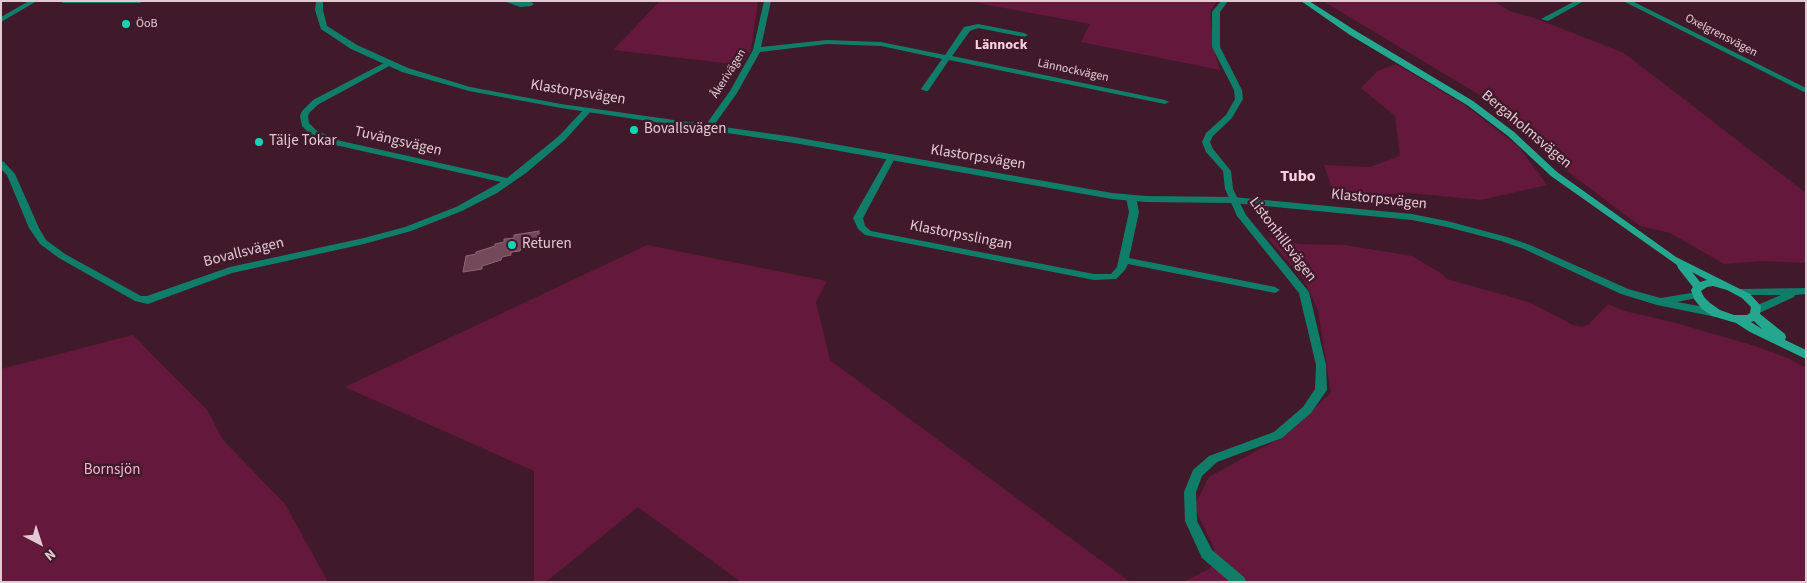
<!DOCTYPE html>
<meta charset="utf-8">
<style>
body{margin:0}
#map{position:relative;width:1807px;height:583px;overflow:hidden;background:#401a2a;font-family:"Source Sans 3",sans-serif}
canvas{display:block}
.frame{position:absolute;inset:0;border:2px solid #e3cad2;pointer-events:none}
.north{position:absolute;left:15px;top:518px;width:50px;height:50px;-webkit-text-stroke:4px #401a2a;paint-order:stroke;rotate:140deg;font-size:14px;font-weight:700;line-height:20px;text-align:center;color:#e3cad2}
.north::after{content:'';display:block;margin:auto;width:18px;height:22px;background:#e3cad2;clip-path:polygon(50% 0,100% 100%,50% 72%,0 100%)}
</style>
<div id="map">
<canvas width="1807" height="583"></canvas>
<div class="frame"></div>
<div class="north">N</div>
</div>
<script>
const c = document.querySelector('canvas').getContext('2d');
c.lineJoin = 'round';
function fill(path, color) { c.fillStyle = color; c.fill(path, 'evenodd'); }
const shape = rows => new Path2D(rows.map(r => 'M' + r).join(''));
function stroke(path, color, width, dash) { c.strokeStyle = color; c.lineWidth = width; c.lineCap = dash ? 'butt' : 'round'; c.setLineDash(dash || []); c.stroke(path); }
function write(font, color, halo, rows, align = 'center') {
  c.font = font + ' "Source Sans 3",sans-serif'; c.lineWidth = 5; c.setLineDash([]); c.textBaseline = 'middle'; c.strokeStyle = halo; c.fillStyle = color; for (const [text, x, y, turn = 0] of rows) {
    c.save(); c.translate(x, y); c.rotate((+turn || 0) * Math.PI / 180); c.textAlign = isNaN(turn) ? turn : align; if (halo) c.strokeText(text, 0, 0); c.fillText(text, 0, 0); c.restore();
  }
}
fill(shape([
 [660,1,758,1,751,50,741,65,613,50],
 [967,1,1217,1,1210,12,1213,48,1220,70,1081,42,1090,24],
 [1323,1,1493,1,1512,12,1532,17,1624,53,1806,193,1806,263,1761,261,1724,264,1670,233,1640,226,1559,165,1532,129,1478,94],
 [1396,64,1465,105,1519,147,1547,185,1481,200,1410,193,1335,197,1324,165,1370,167,1400,156,1395,116,1361,88,1378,71],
 [1267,237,1299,244,1345,245,1412,256,1442,274,1447,279,1529,302,1573,325,1582,327,1589,324,1608,304,1625,311,1676,323,1755,346,1790,359,1806,368,1806,582,1183,582,1211,568,1214,548,1194,507,1209,477,1287,434,1331,393,1318,310,1304,280],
 [647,245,827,281,816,302,830,360,1130,582,741,582,638,507,546,582,534,582,534,471,345,387],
 [133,335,208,411,223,440,285,504,328,582,1,582,1,369]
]), '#64183c');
const building = shape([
 [539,231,539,243,521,248,520,251,511,252,511,255,502,257,501,260,482,266,482,269,463,272,466,256,476,254,476,252,495,246,495,244,504,242,504,239,514,238,514,235,539,231]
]);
fill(building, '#744959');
stroke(building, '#926575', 1);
fill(shape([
 [29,1,37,1,1,22,1,17,29,1],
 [504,1,531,2,534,4,531,6,520,7,504,1],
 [764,1,771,1,761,47,827,40,881,42,945,55,964,27,978,24,1024,33,1028,35,1024,37,978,28,970,31,952,56,1165,100,1169,102,1165,104,949,60,928,91,925,91,921,89,942,59,881,46,827,44,760,52,737,93,712,128,706,128,705,126,730,91,753,50,764,1],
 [1221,1,1228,1,1220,12,1220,47,1242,90,1243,99,1232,118,1213,136,1210,142,1213,149,1231,171,1233,189,1246,215,1309,292,1326,365,1327,390,1311,413,1282,438,1217,462,1202,476,1196,492,1197,521,1212,550,1245,578,1246,582,1230,582,1202,558,1185,521,1184,492,1193,470,1209,456,1274,432,1303,407,1315,389,1316,365,1299,293,1237,216,1225,189,1223,171,1206,152,1202,142,1206,133,1226,115,1235,99,1234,90,1212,47,1212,12,1221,1],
 [1575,1,1584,1,1548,21,1541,19,1575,1],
 [1623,1,1632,1,1806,88,1806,93,1623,1],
 [386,62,389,62,393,64,319,104,310,112,308,116,309,123,317,131,341,141,507,178,559,136,585,108,588,108,592,110,565,140,526,173,497,193,462,211,411,231,364,244,232,273,148,304,135,301,59,258,40,244,29,228,7,175,1,169,1,161,4,162,15,174,39,228,46,240,65,254,141,296,147,296,230,267,364,238,405,227,456,207,501,182,335,145,311,135,302,126,300,116,302,111,313,100,386,62],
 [891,155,895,158,863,218,865,226,871,231,1094,274,1111,274,1117,267,1129,212,1126,198,1131,195,1136,198,1139,212,1129,258,1275,287,1280,290,1275,293,1128,264,1125,270,1116,279,1094,280,865,235,858,229,853,218,887,158,891,155]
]), '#107d69');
fill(shape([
 [60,1,143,1,140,3,63,3,60,1],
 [316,1,323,1,323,10,327,26,357,45,408,68,470,87,561,104,794,137,1112,193,1146,196,1233,197,1412,214,1447,221,1507,237,1530,245,1628,289,1657,297,1661,298,1697,292,1701,293,1702,295,1701,297,1677,302,1716,309,1721,313,1716,317,1657,305,1621,294,1524,249,1501,241,1447,227,1412,220,1233,203,1146,202,1112,199,794,143,561,108,469,91,402,72,351,49,321,29,315,10,316,1],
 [1806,288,1806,294,1795,295,1794,297,1757,314,1752,310,1753,307,1781,295,1741,295,1736,292,1741,289,1806,288]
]), '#107d69');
fill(shape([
 [1301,1,1309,1,1356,31,1473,101,1514,132,1557,172,1676,257,1750,294,1761,306,1760,314,1785,334,1786,337,1785,340,1806,350,1806,359,1750,332,1736,323,1712,316,1702,309,1694,299,1691,290,1693,287,1678,268,1677,265,1551,176,1508,136,1467,105,1350,35,1301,1],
 [1692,272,1707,280,1700,282,1692,272],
 [1713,286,1727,290,1742,298,1751,307,1750,313,1747,315,1734,315,1720,310,1710,303,1704,297,1701,291,1707,287,1713,286],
 [1754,321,1762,329,1751,322,1754,321]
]), '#23a78e');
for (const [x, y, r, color] of [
 [126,24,5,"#14d5b3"],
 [634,130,5,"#14d5b3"],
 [259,142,5,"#14d5b3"],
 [512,245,5,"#14d5b3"]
]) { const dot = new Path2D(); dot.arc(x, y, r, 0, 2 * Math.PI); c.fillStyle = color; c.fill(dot); stroke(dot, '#401a2a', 2); }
write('12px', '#e3cad2', '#401a2a', [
 ["ÖoB",136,24]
], 'left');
write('12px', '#e3cad2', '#401a2a', [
 ["Oxelgrensvägen",1721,36,27],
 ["Lännockvägen",1073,71,12],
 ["Åkerivägen",729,74,-58]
]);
write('bold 14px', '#fad1df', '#401a2a', [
 ["Lännock",1001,46]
]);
write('15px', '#e3cad2', '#401a2a', [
 ["Klastorpsvägen",578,93,9],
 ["Bergaholmsvägen",1526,130,40],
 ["Tuvängsvägen",398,142,13],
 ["Klastorpsvägen",978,158,9],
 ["Klastorpsvägen",1379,200,6],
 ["Klastorpsslingan",961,236,11],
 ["Listonhillsvägen",1282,240,53],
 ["Bovallsvägen",244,253,-14]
]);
write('15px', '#e3cad2', '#401a2a', [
 ["Bovallsvägen",644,130],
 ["Tälje Tokar",269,142],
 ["Returen",522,245]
], 'left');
write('15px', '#f2b7cc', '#401a2a', [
 ["Bornsjön",112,471]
]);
write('bold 16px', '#fad1df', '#401a2a', [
 ["Tubo",1298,177]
]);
</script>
